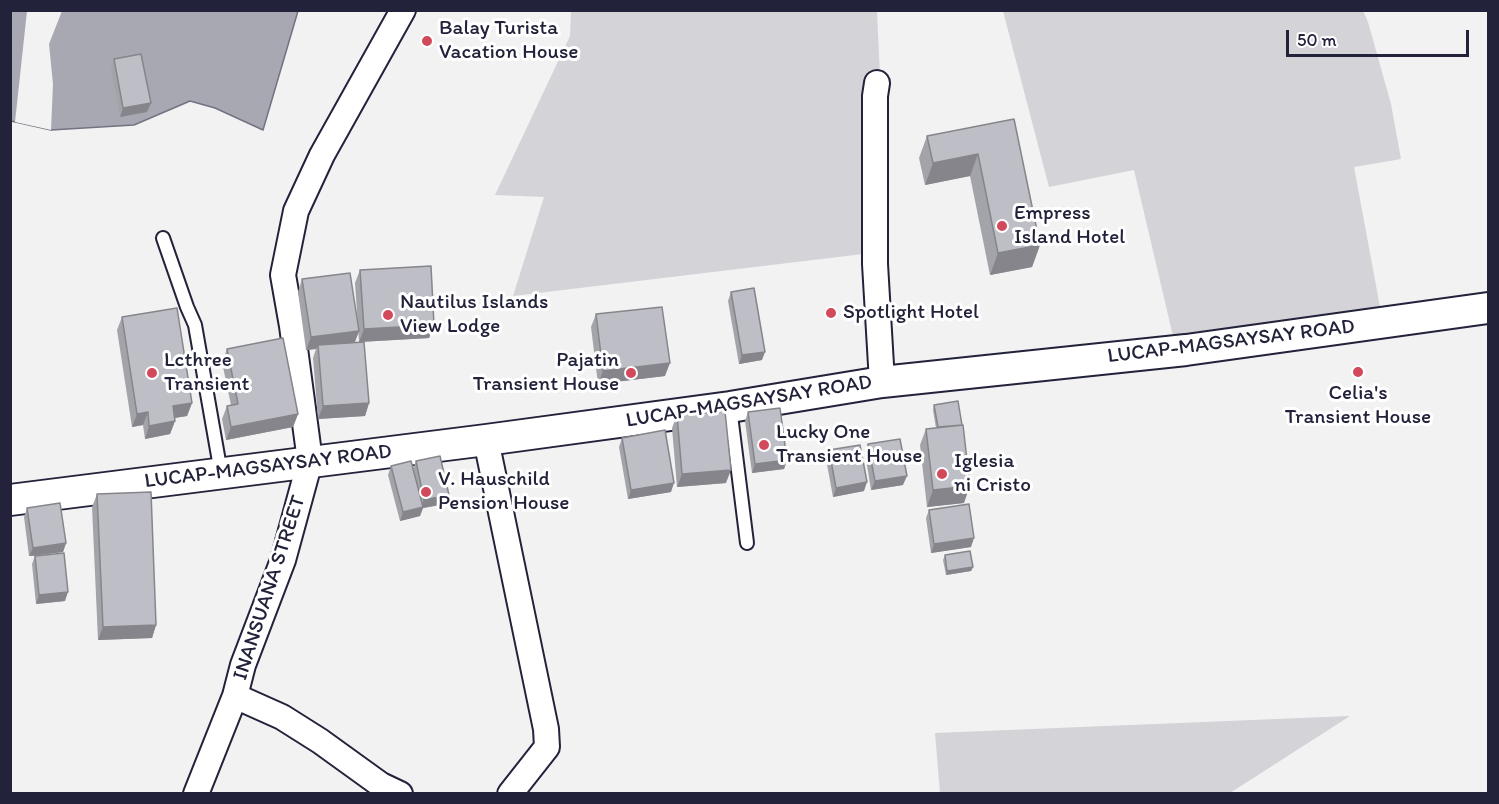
<!DOCTYPE html>
<style>
body{margin:0}
#map{position:relative;width:1499px;height:804px;overflow:hidden;background:#f2f2f3;font-family:Itim,sans-serif}
canvas{display:block}
.frame{position:absolute;inset:0;border:12px solid #22223b;pointer-events:none}
.scale{position:absolute;left:1286px;top:30px;width:183px;height:27px;box-sizing:border-box;border:3px solid #22223b;border-top:0;padding-left:8px;font-size:18px;line-height:21px;white-space:nowrap;color:#22223b;-webkit-text-stroke:4px #fff;paint-order:stroke}
</style>
<div id="map">
<canvas width="1499" height="804"></canvas>
<div class="frame"></div>
<div class="scale">50 m</div>
</div>
<script>
const c = document.querySelector('canvas').getContext('2d');
c.lineJoin = 'round';
function fill(path, color) { c.fillStyle = color; c.fill(path, 'evenodd'); }
const shape = rows => new Path2D(rows.map(r => 'M' + r).join(''));
function stroke(path, color, width, dash) { c.strokeStyle = color; c.lineWidth = width; c.lineCap = dash ? 'butt' : 'round'; c.setLineDash(dash || []); c.stroke(path); }
function write(font, color, halo, rows, align = 'center') {
  c.font = font + ' Itim,sans-serif'; c.lineWidth = 6; c.setLineDash([]); c.textBaseline = 'middle'; c.strokeStyle = halo; c.fillStyle = color; for (const [text, x, y, turn = 0] of rows) {
    c.save(); c.translate(x, y); c.rotate((+turn || 0) * Math.PI / 180); c.textAlign = isNaN(turn) ? turn : align; if (halo) c.strokeText(text, 0, 0); c.fillText(text, 0, 0); c.restore();
  }
}
fill(shape([
 [571,11,877,11,888,251,513,296,544,197,495,195,570,36],
 [1003,11,1363,11,1368,22,1391,104,1401,159,1354,167,1380,307,1173,336,1134,170,1049,187],
 [1350,716,1230,793,940,793,935,733]
]), '#d3d3d8');
const water = shape([
 [11,11,298,11,263,130,215,108,190,101,134,125,51,130,11,121,11,11]
]);
fill(water, '#a8a8b2');
stroke(water, '#727282', 1.5);
fill(shape([
 [27,11,62,11,49,44,53,84,51,130,15,122]
]), '#f2f2f3');
const service = shape([
 [163,238,187,307,195,325,221,473],
 [730,407,747,543]
]);
const minor = shape([
 [877,83,875,96,875,264,882,382],
 [486,440,546,729,547,747,510,794],
 [235,696,282,717,320,741,381,785,400,794],
 [196,794,235,696,243,665,283,560,310,461,292,326,283,275,296,211,322,155,403,10]
]);
const tertiary = shape([
 [10,500,486,440,730,407,882,382,1186,350,1488,308]
]);
stroke(service, '#22223b', 16);
stroke(minor, '#22223b', 28);
stroke(tertiary, '#22223b', 34);
stroke(service, '#fff', 12);
stroke(minor, '#fff', 24);
stroke(tertiary, '#fff', 30);
fill(shape([
 [114,59,147,112,120,117,111,68],
 [1014,119,1040,245,1032,267,990,275,970,176,925,185,919,158,927,136],
 [360,270,434,325,429,338,359,342,355,283],
 [302,279,359,331,355,342,369,403,365,416,318,419,313,358,316,349,306,350,298,292],
 [731,292,762,360,739,364,728,301],
 [596,314,665,376,598,384,591,327],
 [122,317,192,403,187,416,174,418,175,421,170,434,145,439,143,425,132,427,117,330],
 [227,349,298,414,293,427,226,440,222,419,227,406,231,405,222,362],
 [934,405,964,503,927,507,920,445,926,429,936,428,933,410],
 [748,412,787,460,784,469,752,473,745,421],
 [677,415,726,483,677,487,672,428],
 [622,438,671,492,628,499,619,447],
 [868,444,903,485,871,490,865,453],
 [829,450,864,491,833,497,826,459],
 [416,461,445,504,423,508,420,516,400,521,388,475,391,466,413,469],
 [97,494,156,625,152,638,98,640,92,507],
 [27,508,66,543,63,552,41,555,65,601,36,604,32,564,35,556,29,556,24,517],
 [929,510,971,547,931,553,926,518],
 [945,555,973,567,971,571,946,575,943,560]
]), '#a3a3aa');
fill(shape([
 [151,103,147,112,120,117,123,108],
 [978,154,970,176,925,185,933,163],
 [1040,245,1032,267,990,275,998,253],
 [434,325,429,338,359,342,364,329],
 [359,331,354,344,318,345,316,349,306,350,311,337],
 [765,352,762,360,739,364,742,355],
 [670,363,665,376,598,384,603,371],
 [192,403,187,416,168,419,173,406],
 [369,403,365,416,318,419,323,406],
 [148,412,143,425,132,427,137,414],
 [298,414,293,427,226,440,231,427],
 [175,421,170,434,145,439,149,426],
 [787,460,784,469,752,473,755,464],
 [731,470,726,483,677,487,682,474],
 [907,476,903,485,871,490,875,481],
 [867,482,864,491,833,497,836,488],
 [674,483,671,492,628,499,631,490],
 [970,486,964,503,927,507,933,490],
 [449,495,445,504,423,508,420,516,400,521,403,512,421,507,424,500],
 [974,538,971,547,931,553,934,544],
 [66,543,63,552,29,556,33,548],
 [973,567,971,571,946,575,947,571],
 [68,592,65,601,36,604,39,595],
 [156,625,152,638,98,640,103,627]
]), '#85858b');
const building = shape([
 [141,54,151,103,123,108,114,59,141,54],
 [1014,119,1040,245,998,253,978,154,933,163,927,136,1014,119],
 [431,266,434,325,364,329,360,270,431,266],
 [350,273,359,331,311,337,302,279,350,273],
 [754,288,765,352,742,355,731,292,754,288],
 [662,307,670,363,603,371,596,314,662,307],
 [177,308,192,403,173,406,175,421,149,426,148,412,137,414,122,317,177,308],
 [283,338,298,414,231,427,227,406,238,404,227,349,283,338],
 [364,342,369,403,323,406,318,345,364,342],
 [958,401,962,425,938,427,934,405,958,401],
 [780,408,787,460,755,464,748,412,780,408],
 [725,411,731,470,682,474,677,415,725,411],
 [963,425,970,486,933,490,926,429,963,425],
 [665,430,674,483,631,490,622,438,665,430],
 [900,439,907,476,875,481,868,444,900,439],
 [860,445,867,482,836,488,829,450,860,445],
 [440,456,449,495,424,500,416,461,440,456],
 [411,461,423,507,403,512,391,466,411,461],
 [151,492,156,625,103,627,97,494,151,492],
 [60,503,66,543,33,548,27,508,60,503],
 [969,504,974,538,934,544,929,510,969,504],
 [970,551,973,567,947,571,945,555,970,551],
 [64,553,68,592,39,595,35,556,64,553]
]);
fill(building, '#bebec6');
stroke(building, '#85858b', 1.5);
for (const [x, y, r, color] of [
 [427,41,6,"#d1495b"],
 [1002,226,6,"#d1495b"],
 [831,313,6,"#d1495b"],
 [388,315,6,"#d1495b"],
 [1358,372,6,"#d1495b"],
 [152,373,6,"#d1495b"],
 [631,373,6,"#d1495b"],
 [764,445,6,"#d1495b"],
 [942,474,6,"#d1495b"],
 [426,492,6,"#d1495b"]
]) { const dot = new Path2D(); dot.arc(x, y, r, 0, 2 * Math.PI); c.fillStyle = color; c.fill(dot); stroke(dot, '#fff', 2); }
write('21px', '#22223b', '#fff', [
 ["Balay Turista",439,29],
 ["Vacation House",439,53],
 ["Empress",1014,214],
 ["Island Hotel",1014,238],
 ["Nautilus Islands",400,303],
 ["View Lodge",400,327],
 ["Spotlight Hotel",843,313],
 ["Lcthree",164,361],
 ["Transient",164,385],
 ["Pajatin",619,361,"right"],
 ["Transient House",619,385,"right"],
 ["Celia's",1358,394,"center"],
 ["Transient House",1358,418,"center"],
 ["Lucky One",776,433],
 ["Transient House",776,457],
 ["Iglesia",954,462],
 ["ni Cristo",954,486],
 ["V. Hauschild",438,480],
 ["Pension House",438,504]
], 'left');
write('21px', '#22223b', '#fff', [
 ["LUCAP-MAGSAYSAY ROAD",1231,342,-7],
 ["LUCAP-MAGSAYSAY ROAD",749,402,-9],
 ["LUCAP-MAGSAYSAY ROAD",268,467,-7],
 ["INANSUANA STREET",270,588,-72]
]);
</script>
